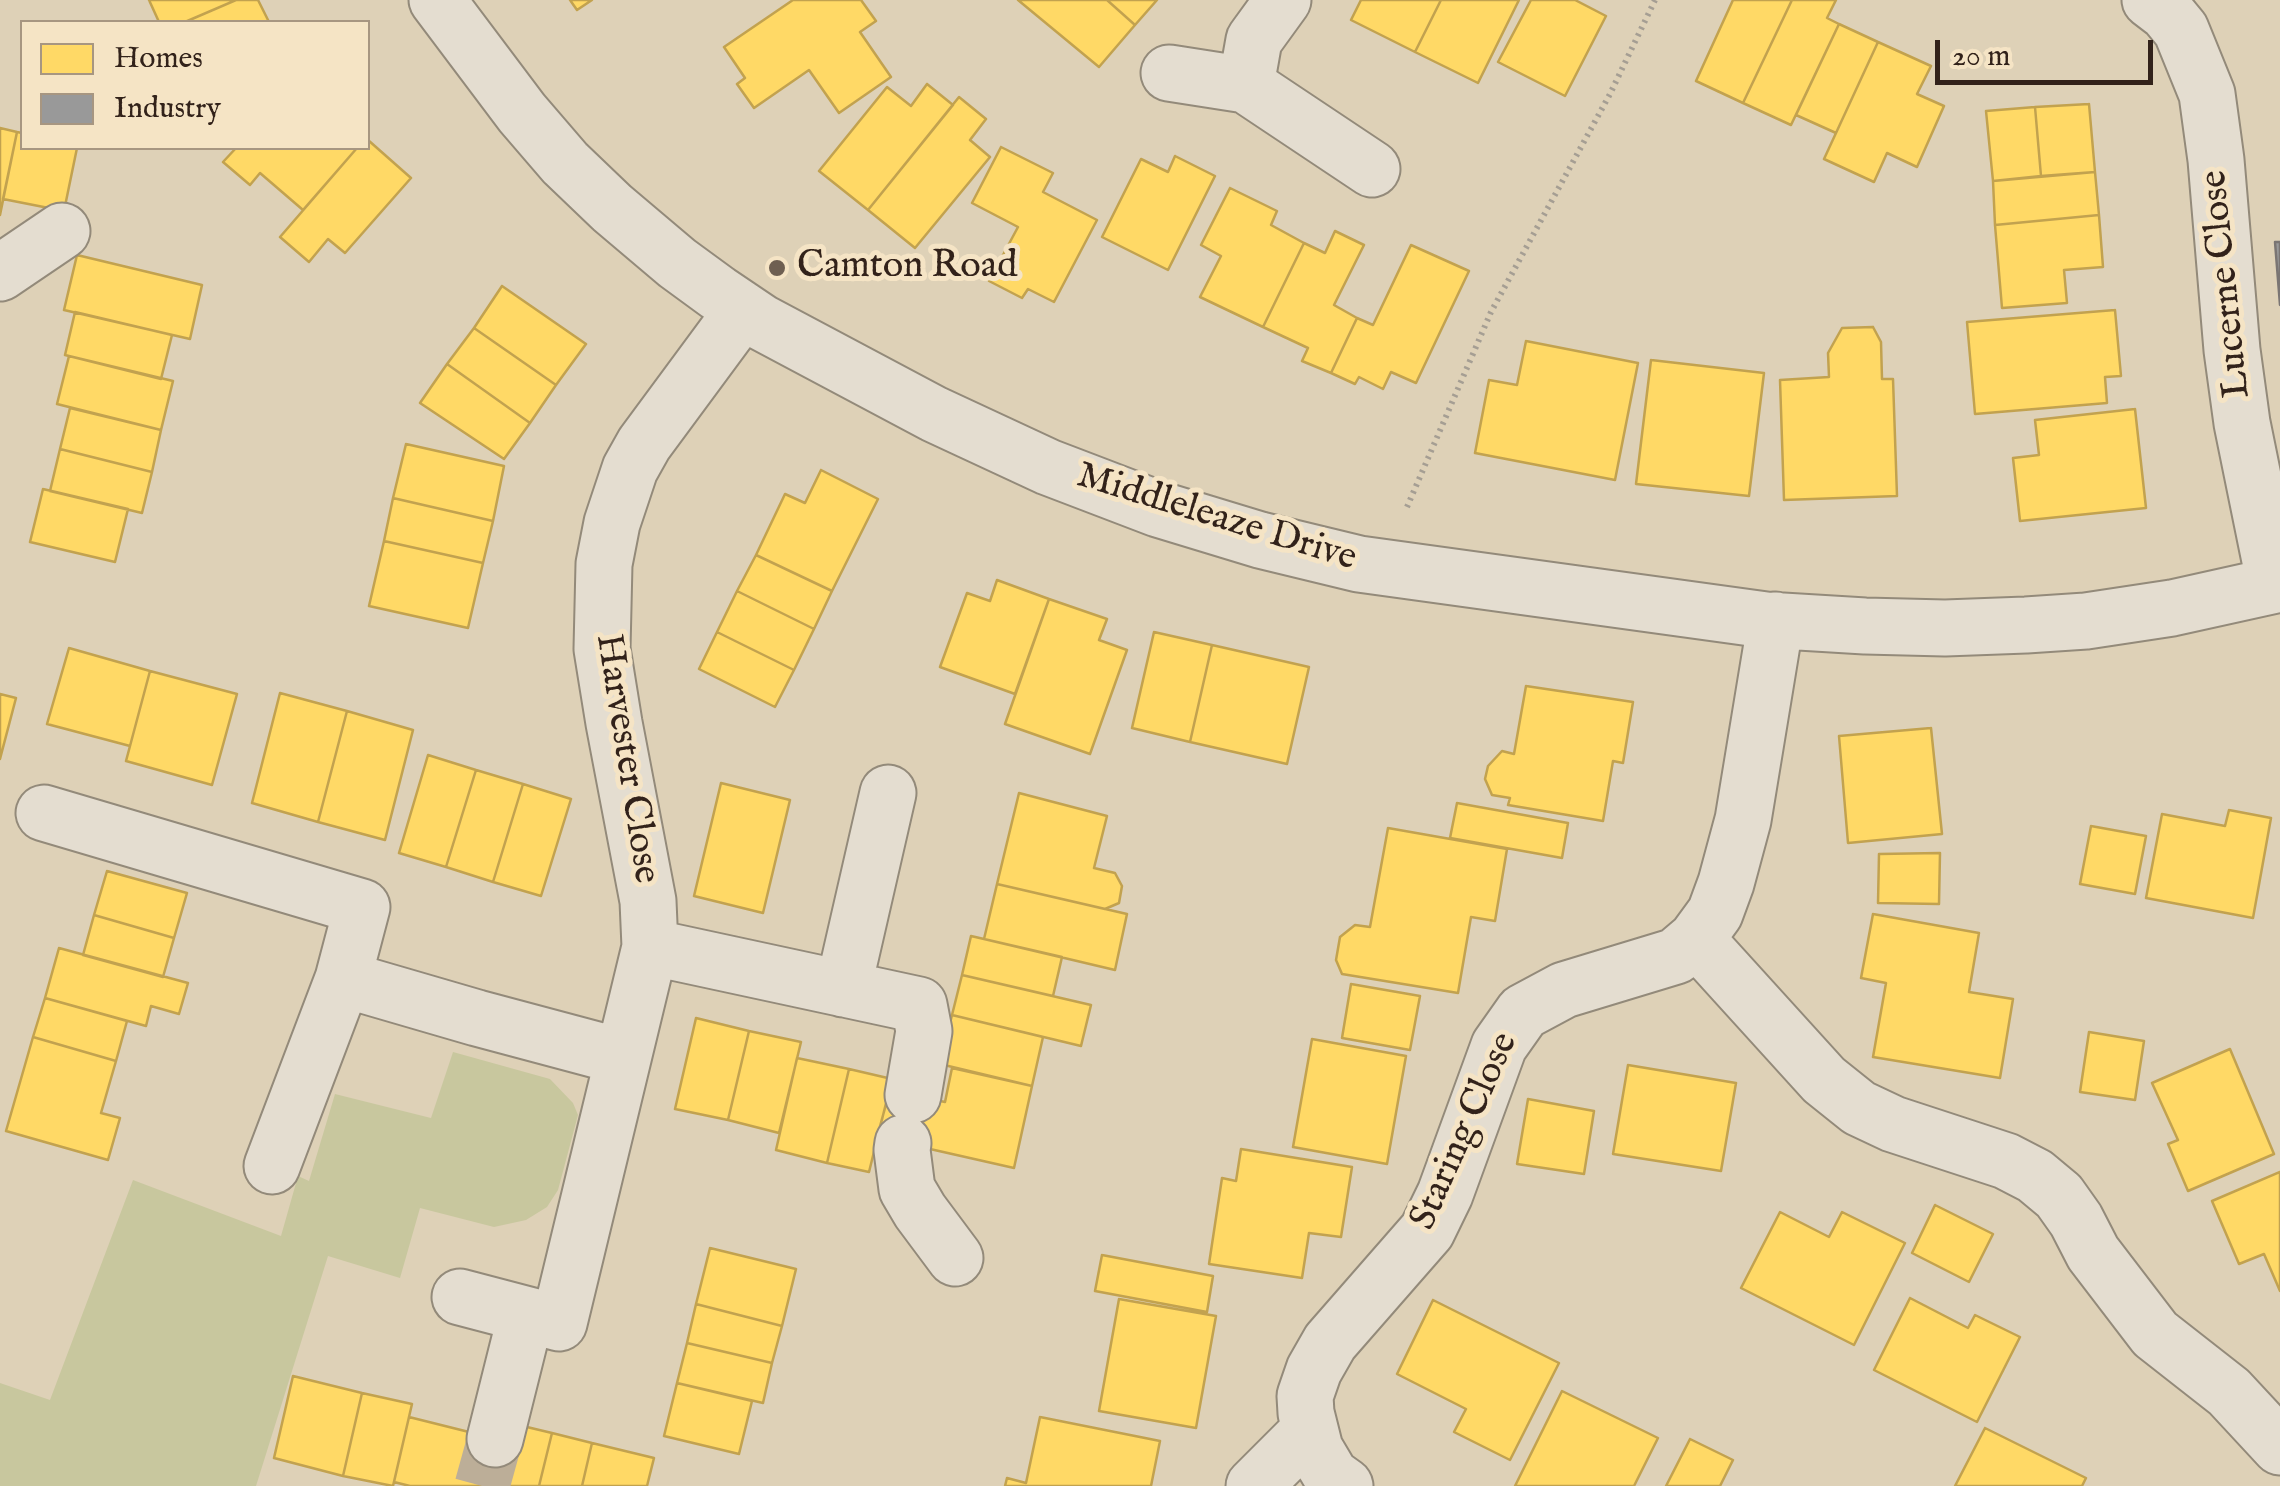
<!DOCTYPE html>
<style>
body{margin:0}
#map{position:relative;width:2280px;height:1486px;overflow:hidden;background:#ded1b7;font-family:"IM FELL English",serif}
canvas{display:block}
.legend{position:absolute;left:20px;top:20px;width:350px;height:130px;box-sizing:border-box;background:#f5e4c5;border:2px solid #a79681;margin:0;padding:12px 18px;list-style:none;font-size:30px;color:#32221a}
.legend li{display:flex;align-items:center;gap:20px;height:50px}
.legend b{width:50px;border:2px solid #a79681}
.scale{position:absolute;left:1935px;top:40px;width:218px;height:45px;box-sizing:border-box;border:5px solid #32221a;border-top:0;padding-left:12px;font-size:30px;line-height:35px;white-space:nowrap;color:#32221a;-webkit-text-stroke:8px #f5e4c5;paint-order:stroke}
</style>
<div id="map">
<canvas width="2280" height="1486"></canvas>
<ul class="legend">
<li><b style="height:28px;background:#ffd966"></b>Homes</li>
<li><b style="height:28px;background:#999"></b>Industry</li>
</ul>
<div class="scale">20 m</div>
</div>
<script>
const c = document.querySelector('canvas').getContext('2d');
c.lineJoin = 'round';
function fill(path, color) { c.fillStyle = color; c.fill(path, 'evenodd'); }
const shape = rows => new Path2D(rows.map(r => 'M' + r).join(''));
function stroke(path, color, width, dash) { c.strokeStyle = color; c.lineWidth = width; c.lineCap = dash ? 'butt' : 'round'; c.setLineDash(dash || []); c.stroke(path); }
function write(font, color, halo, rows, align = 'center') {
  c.font = font + ' "IM FELL English",serif'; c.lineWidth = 10; c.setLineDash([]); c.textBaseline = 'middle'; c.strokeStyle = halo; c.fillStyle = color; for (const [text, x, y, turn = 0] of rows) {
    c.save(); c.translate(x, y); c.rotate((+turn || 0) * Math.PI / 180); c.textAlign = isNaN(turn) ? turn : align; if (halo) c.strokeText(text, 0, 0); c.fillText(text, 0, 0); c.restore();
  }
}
fill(shape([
 [453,1052,550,1079,573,1103,578,1115,558,1190,547,1207,526,1220,494,1227,420,1208,400,1278,328,1256,256,1486,0,1486,0,1383,50,1400,133,1180,281,1236,298,1176,309,1181,335,1094,431,1118]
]), '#c8c79e');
const homes = shape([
 [149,0,236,0,185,22,159,22,149,0],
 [236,0,258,0,269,22,185,22,236,0],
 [570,0,592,0,577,10,570,0],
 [793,0,861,0,876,21,860,32,891,77,839,113,809,70,754,108,737,84,745,78,724,47,793,0],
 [1018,0,1107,0,1135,25,1099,67,1018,0],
 [1107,0,1157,0,1135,25,1107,0],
 [1361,0,1441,0,1415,52,1351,20,1361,0],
 [1441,0,1519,0,1478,83,1415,52,1441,0],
 [1531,0,1575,0,1606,16,1565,96,1498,62,1531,0],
 [1733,0,1792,0,1743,103,1696,81,1733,0],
 [1792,0,1836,0,1827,18,1839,24,1791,125,1743,103,1792,0],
 [1839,24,1878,42,1836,133,1796,115,1839,24],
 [1878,42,1931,66,1917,94,1944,106,1917,167,1887,153,1874,182,1824,159,1878,42],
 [927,84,953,105,868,210,819,171,887,87,911,106,927,84],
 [959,97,986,119,970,140,990,157,915,248,868,210,959,97],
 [2089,104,2095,172,2041,176,2035,107,2089,104],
 [2035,107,2041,176,1993,181,1986,111,2035,107],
 [0,128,17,132,0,215,0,128],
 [17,132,22,133,22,148,77,148,64,211,3,199,17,132],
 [368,140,411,178,345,253,328,239,309,262,280,237,357,148,368,148,368,140],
 [1001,147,1053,173,1043,192,1097,220,1054,302,1028,289,1022,298,989,281,1018,227,972,203,1001,147],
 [236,148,357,148,303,210,260,173,250,185,223,162,236,148],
 [1175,156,1215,176,1168,270,1102,237,1141,159,1168,172,1175,156],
 [2095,172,2099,215,1995,225,1993,181,2095,172],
 [1230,188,1277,211,1271,225,1304,243,1263,327,1200,297,1221,256,1201,245,1230,188],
 [2099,215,2103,267,2064,270,2067,303,2002,308,1995,225,2099,215],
 [1335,231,1364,245,1334,305,1357,318,1331,373,1302,361,1308,348,1263,327,1304,243,1325,253,1335,231],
 [1411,245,1469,271,1416,383,1391,372,1383,389,1359,377,1355,384,1331,373,1357,318,1373,325,1411,245],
 [77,255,202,285,190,339,64,310,77,255],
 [502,286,586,344,556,385,474,328,502,286],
 [2115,310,2121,376,2105,377,2107,403,1975,414,1967,322,2115,310],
 [75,312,172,335,161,379,65,355,75,312],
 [1873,327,1881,342,1882,379,1893,379,1897,496,1784,500,1780,380,1829,377,1828,353,1842,328,1873,327],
 [474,328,556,385,530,423,447,364,474,328],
 [1526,341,1638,363,1615,480,1475,453,1489,380,1517,385,1526,341],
 [69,356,173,381,161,430,57,404,69,356],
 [1651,360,1764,373,1749,496,1636,484,1651,360],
 [447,364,530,423,504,459,420,403,447,364],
 [70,408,161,430,152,472,60,449,70,408],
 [2135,409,2146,508,2020,521,2013,458,2039,455,2035,420,2135,409],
 [406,444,504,466,493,521,393,498,406,444],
 [60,449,152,472,142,513,50,491,60,449],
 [821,470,878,499,832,591,756,555,785,494,805,503,821,470],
 [43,489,128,509,115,562,30,542,43,489],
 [393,498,493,521,483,563,384,541,393,498],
 [384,541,483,563,468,628,369,606,384,541],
 [756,555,832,591,814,629,737,591,756,555],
 [997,580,1049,599,1015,694,940,667,967,593,990,601,997,580],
 [737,591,814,629,794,670,717,632,737,591],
 [1049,599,1107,619,1099,640,1127,650,1090,754,1005,724,1049,599],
 [717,632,794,670,775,707,699,669,717,632],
 [1154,632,1212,645,1190,742,1132,728,1154,632],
 [1212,645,1309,667,1287,764,1190,742,1212,645],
 [69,648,150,671,130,746,47,724,69,648],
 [150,671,237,694,212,785,126,761,150,671],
 [1526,686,1633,702,1623,763,1613,761,1603,821,1508,805,1510,798,1492,795,1485,779,1488,766,1502,751,1514,754,1526,686],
 [280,693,347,711,318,822,252,803,280,693],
 [0,694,16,698,0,759,0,694],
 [347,711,413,730,385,840,318,822,347,711],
 [1931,728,1942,834,1848,843,1839,736,1931,728],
 [428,755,476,770,446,867,399,853,428,755],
 [476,770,523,784,493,882,446,867,476,770],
 [721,783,790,800,763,913,694,896,721,783],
 [523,784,571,799,541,896,493,882,523,784],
 [1019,793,1107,816,1094,868,1115,873,1122,886,1119,903,1105,909,997,884,1019,793],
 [1457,803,1568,823,1562,858,1450,838,1457,803],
 [2229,810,2271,818,2253,918,2146,898,2162,814,2225,826,2229,810],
 [2091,826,2146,836,2135,894,2080,884,2091,826],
 [1388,828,1507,849,1495,921,1471,917,1458,993,1342,974,1336,960,1340,937,1355,925,1370,927,1388,828],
 [1940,853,1939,904,1878,903,1879,854,1940,853],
 [107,871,187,893,174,938,94,915,107,871],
 [997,884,1127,914,1115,970,984,939,997,884],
 [1873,914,1979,933,1969,992,2013,999,2000,1078,1873,1057,1886,983,1861,978,1873,914],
 [94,915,174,938,163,977,83,955,94,915],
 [971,936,1062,957,1053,996,962,975,971,936],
 [59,948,188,983,179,1014,151,1006,146,1026,45,998,59,948],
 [962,975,1091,1005,1081,1046,952,1015,962,975],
 [1351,984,1420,996,1410,1050,1342,1038,1351,984],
 [45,998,127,1021,116,1061,33,1037,45,998],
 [952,1015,1043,1037,1032,1086,940,1064,952,1015],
 [696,1018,749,1031,728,1120,675,1109,696,1018],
 [749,1031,801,1042,779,1133,728,1120,749,1031],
 [2089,1032,2144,1041,2135,1100,2080,1092,2089,1032],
 [33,1037,116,1061,101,1113,120,1118,108,1160,6,1131,33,1037],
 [1312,1039,1406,1056,1387,1164,1293,1147,1312,1039],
 [2230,1049,2274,1154,2188,1191,2168,1144,2178,1140,2152,1083,2230,1049],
 [797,1058,849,1069,827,1163,776,1150,797,1058],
 [1628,1065,1736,1083,1721,1171,1613,1154,1628,1065],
 [952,1068,1032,1086,1014,1168,877,1137,890,1090,945,1102,952,1068],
 [849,1069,892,1079,869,1172,827,1163,849,1069],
 [1528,1099,1594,1111,1584,1174,1517,1164,1528,1099],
 [1241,1149,1352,1167,1341,1237,1309,1233,1302,1278,1209,1264,1222,1178,1236,1181,1241,1149],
 [2280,1172,2280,1291,2264,1254,2239,1264,2212,1201,2280,1172],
 [1935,1205,1993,1234,1969,1282,1912,1253,1935,1205],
 [1780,1212,1829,1237,1842,1212,1905,1243,1854,1345,1741,1288,1780,1212],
 [710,1248,796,1269,782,1326,696,1304,710,1248],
 [1102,1255,1213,1276,1207,1312,1095,1291,1102,1255],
 [1910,1298,1968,1328,1975,1315,2020,1337,1977,1422,1874,1370,1910,1298],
 [1119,1299,1216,1316,1196,1428,1099,1411,1119,1299],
 [1433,1300,1559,1363,1510,1460,1454,1432,1466,1409,1397,1374,1433,1300],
 [696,1304,782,1326,772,1363,687,1343,696,1304],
 [687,1343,772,1363,763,1403,677,1383,687,1343],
 [293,1376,362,1393,343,1476,274,1458,293,1376],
 [677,1383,752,1401,739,1454,664,1436,677,1383],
 [1562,1391,1658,1438,1634,1486,1515,1486,1562,1391],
 [362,1393,412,1404,393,1486,343,1476,362,1393],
 [409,1417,501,1440,490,1486,410,1486,394,1482,409,1417],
 [1040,1417,1160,1441,1151,1486,1005,1486,1007,1478,1026,1483,1040,1417],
 [506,1422,552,1433,539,1486,490,1486,506,1422],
 [1985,1428,2086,1478,2082,1486,1955,1486,1985,1428],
 [552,1433,592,1443,582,1486,539,1486,552,1433],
 [1690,1439,1733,1460,1720,1486,1666,1486,1690,1439],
 [592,1443,654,1458,647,1486,582,1486,592,1443]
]);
fill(homes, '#ffd966');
stroke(homes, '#c2a24f', 2.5);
const industry = shape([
 [2275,242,2280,242,2280,305,2275,242]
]);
fill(industry, '#999');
stroke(industry, '#7a7573', 2.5);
stroke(shape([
 [482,1486,495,1439]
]), '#bcae98', 55, [55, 28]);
const minor = shape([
 [437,0,522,113,565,163,612,208,677,263,718,293,761,322,934,414,1048,467,1158,509,1260,540,1359,564,1766,620,1865,626,1945,628,2026,625,2086,621,2172,608,2280,584],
 [1283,0,1254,40,1246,85,1372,169],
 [2150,0,2167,13,2181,30,2207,94,2216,160,2232,350,2242,423,2275,585],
 [1169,73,1246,85],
 [0,273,62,231],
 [44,813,362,907,343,979],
 [1696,939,1824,1080,1859,1108,1893,1124,2006,1161,2035,1176,2059,1196,2076,1220,2093,1253,2155,1334,2229,1392,2280,1447],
 [650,947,919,1005,924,1031,913,1095],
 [843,989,888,793],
 [903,1143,902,1150,907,1189,920,1211,955,1258],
 [272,1166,343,979,477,1018,623,1057],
 [460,1297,559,1323,650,947,648,901,614,723,602,649,604,564,612,523,630,469,644,444,743,310],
 [495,1439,526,1315],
 [1254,1486,1310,1430],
 [1345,1486,1331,1476,1315,1449,1306,1413,1305,1396,1314,1370,1330,1342,1427,1231,1445,1194,1499,1046,1523,1012,1564,990,1676,956,1696,939,1715,913,1726,883,1743,820,1776,620]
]);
stroke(minor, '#938a7a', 59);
stroke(shape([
 [1407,507,1491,312,1610,94,1655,0]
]), '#a59e93', 6, [2.5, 5]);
stroke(minor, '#e4ddd0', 55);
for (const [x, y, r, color] of [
 [777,268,10,"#6e5f51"]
]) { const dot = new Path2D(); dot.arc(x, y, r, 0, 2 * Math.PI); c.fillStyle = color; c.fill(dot); stroke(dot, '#f5e4c5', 4); }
write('38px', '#32221a', '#f5e4c5', [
 ["Camton Road",797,268]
], 'left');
write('38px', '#32221a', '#f5e4c5', [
 ["Lucerne Close",2228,284,-96],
 ["Middleleaze Drive",1216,519,17],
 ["Harvester Close",625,759,81],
 ["Staring Close",1466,1132,-66]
]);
</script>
